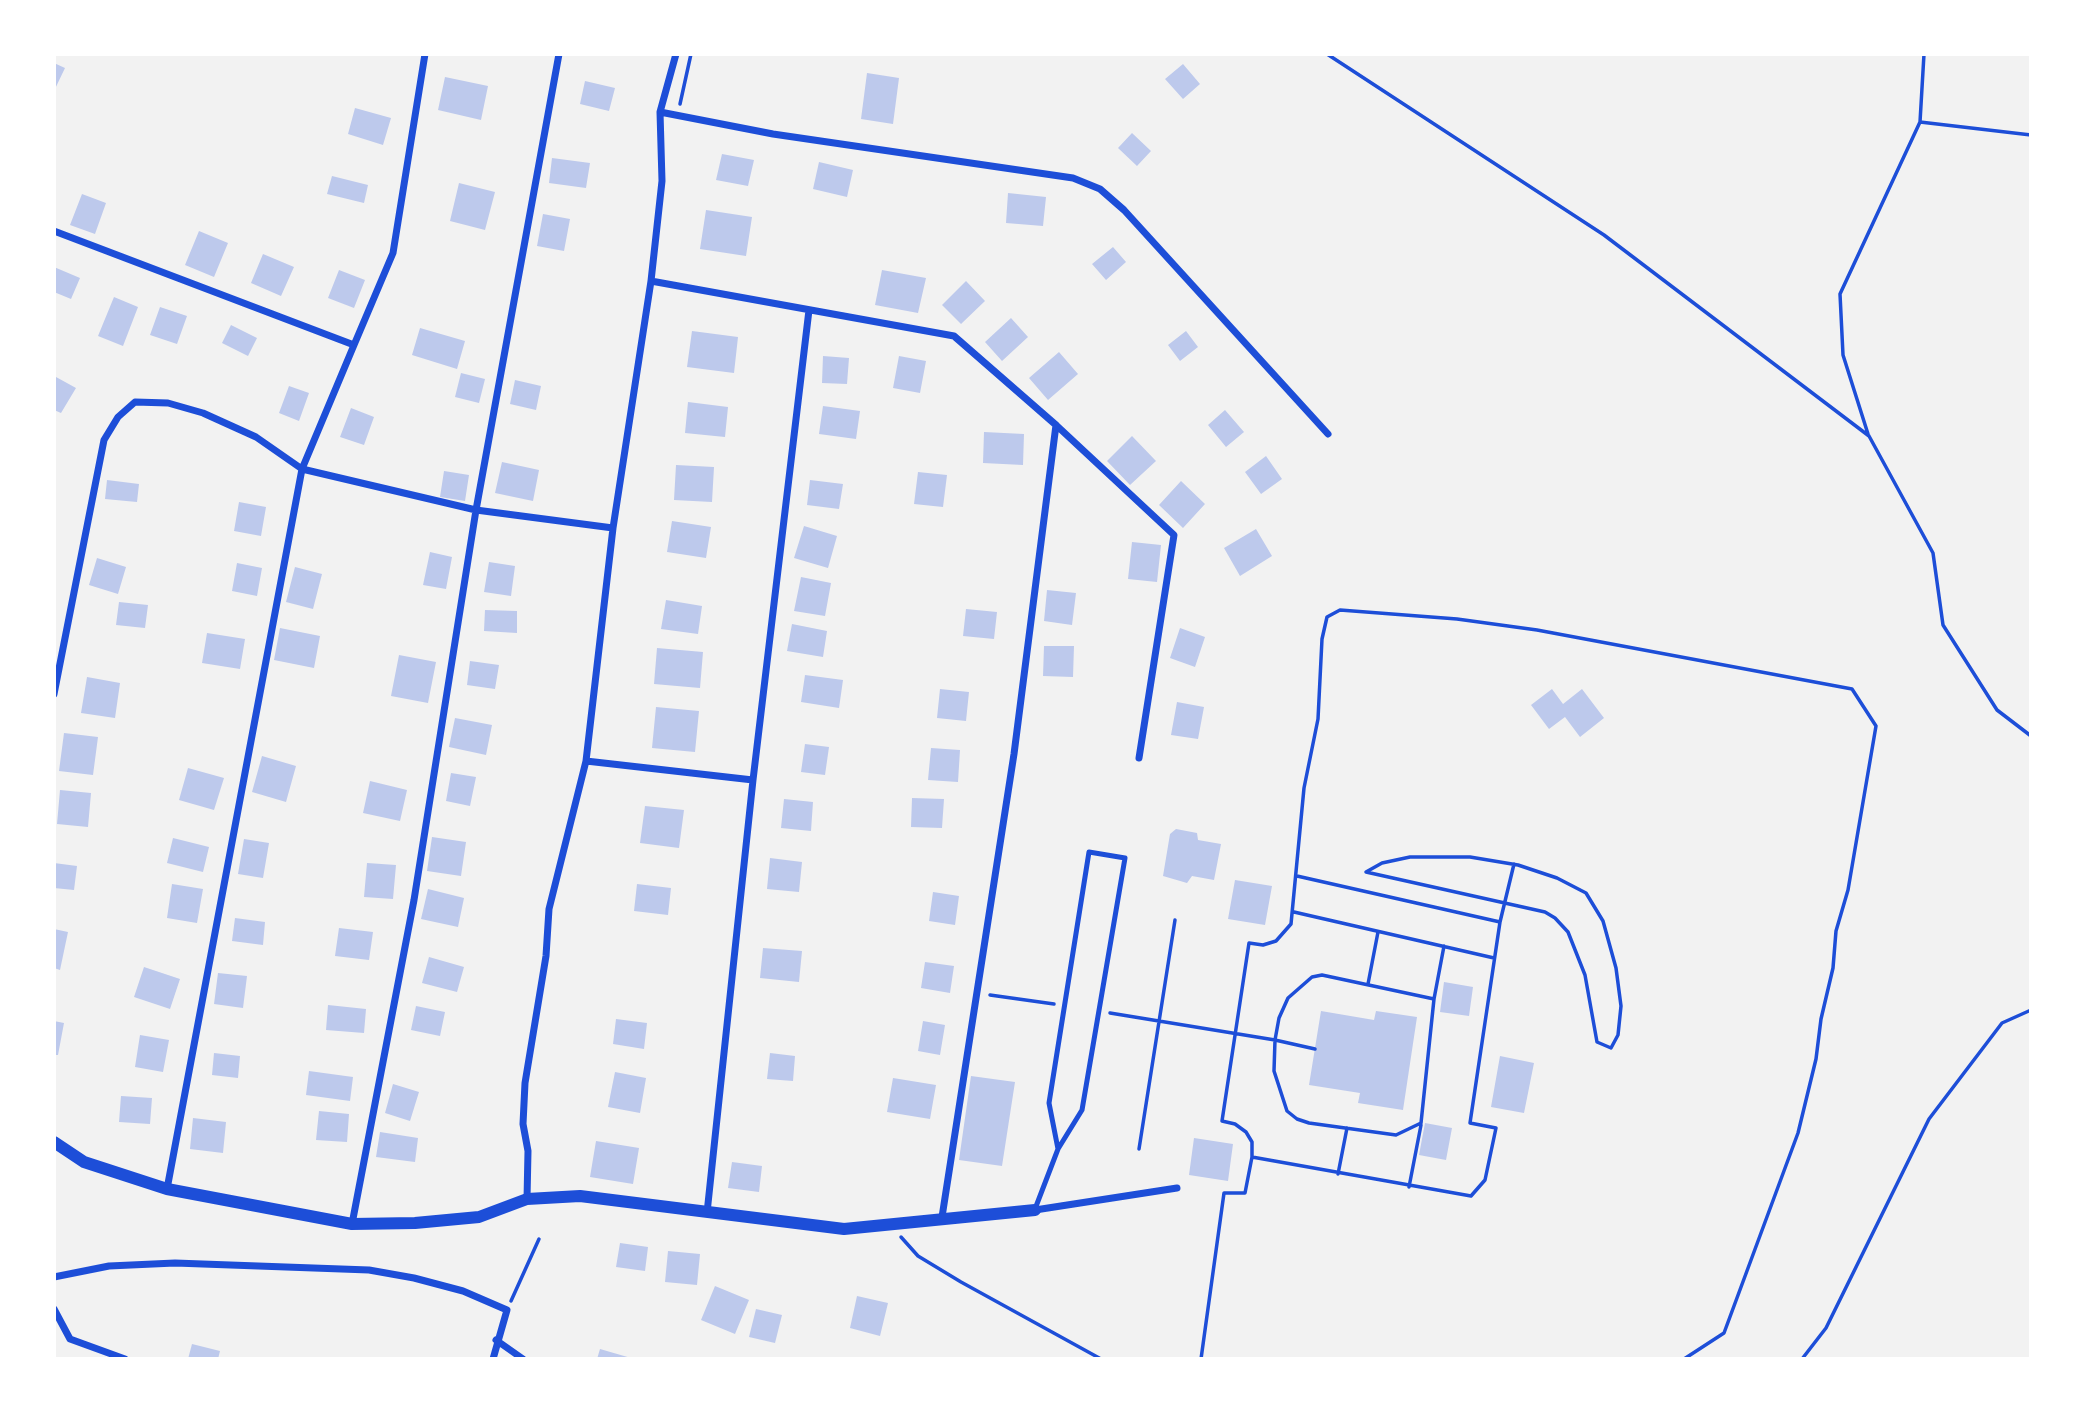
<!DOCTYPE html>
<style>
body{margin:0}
#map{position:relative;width:2085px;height:1413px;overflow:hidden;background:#f2f2f2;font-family:"Noto Sans",sans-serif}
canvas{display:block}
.frame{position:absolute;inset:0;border:56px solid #fff;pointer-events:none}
</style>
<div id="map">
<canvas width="2085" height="1413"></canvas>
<div class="frame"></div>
</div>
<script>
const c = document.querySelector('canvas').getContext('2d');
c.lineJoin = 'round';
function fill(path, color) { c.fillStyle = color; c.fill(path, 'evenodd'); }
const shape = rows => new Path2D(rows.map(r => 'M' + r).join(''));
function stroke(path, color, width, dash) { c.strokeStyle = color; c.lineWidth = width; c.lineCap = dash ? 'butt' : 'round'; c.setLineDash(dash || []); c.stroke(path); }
fill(shape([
 [54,63,65,68,54,91],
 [1183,64,1200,84,1183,99,1165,79],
 [867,73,899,78,893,124,861,119],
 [445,77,488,86,481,120,438,110],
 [585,81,615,88,609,111,580,104],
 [355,108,391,118,383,145,348,134],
 [1132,133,1151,151,1137,166,1118,148],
 [722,154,754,160,748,186,716,180],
 [552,158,590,163,586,188,549,183],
 [819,162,853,170,847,197,813,189],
 [332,176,368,185,364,203,327,194],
 [459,183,495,192,485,230,450,221],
 [1008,193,1046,197,1043,226,1006,223],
 [82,194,106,203,95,234,70,225],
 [706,210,752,217,746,256,700,249],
 [543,214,570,219,564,251,537,246],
 [199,231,228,243,214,277,185,265],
 [1113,247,1126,262,1106,280,1092,264],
 [263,254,294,267,281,296,251,283],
 [54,267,80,278,71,299,54,292],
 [339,270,365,280,354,308,328,298],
 [882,270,926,278,918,313,875,305],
 [966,281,985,301,961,324,942,305],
 [114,297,138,307,123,346,98,336],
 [160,307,187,316,177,344,150,335],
 [1011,318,1028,337,1002,361,985,342],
 [231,325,257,338,248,356,222,343],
 [420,328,465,341,457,369,412,355],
 [692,331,738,337,734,373,687,367],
 [1186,331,1198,347,1180,361,1168,345],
 [1059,352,1078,374,1048,400,1029,378],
 [823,356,849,358,847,384,822,383],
 [899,356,926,361,920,393,893,388],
 [461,373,485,379,479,403,455,397],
 [56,377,76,388,61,413,54,410],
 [515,380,541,386,536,410,510,404],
 [289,386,309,393,299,421,279,413],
 [688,402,728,407,725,437,685,433],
 [823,406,860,411,856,439,819,434],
 [351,408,374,417,364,445,340,437],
 [1225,410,1244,432,1226,447,1208,425],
 [984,432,1024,434,1023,465,983,463],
 [1132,436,1156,461,1130,485,1107,461],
 [1266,456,1282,479,1261,494,1245,472],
 [502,462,539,470,533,501,495,493],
 [676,465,714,467,712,502,674,500],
 [444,471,469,475,465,501,440,497],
 [918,472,947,475,943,507,914,504],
 [107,480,139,484,137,502,105,499],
 [810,480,843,484,839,509,807,505],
 [1181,481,1205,504,1183,528,1159,505],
 [239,502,266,507,261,536,234,531],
 [672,521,711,527,706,558,667,552],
 [804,526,837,536,828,568,794,558],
 [1256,529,1272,556,1240,576,1224,548],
 [1132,542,1161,545,1157,582,1128,579],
 [430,552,452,557,446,589,423,585],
 [97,558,126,567,118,594,89,585],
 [489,562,515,566,511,596,484,592],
 [237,563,262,568,257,596,232,591],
 [295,567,322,574,313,609,286,602],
 [801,577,831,583,825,616,794,611],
 [1047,590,1076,593,1072,625,1044,621],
 [666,600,702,606,698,634,661,629],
 [119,602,148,605,145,628,116,625],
 [966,609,997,612,994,639,963,636],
 [485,610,517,611,517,633,484,631],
 [792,624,827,631,823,657,787,651],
 [280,628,320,636,314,668,274,660],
 [1180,628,1205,637,1195,667,1170,658],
 [207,633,245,639,240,669,202,663],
 [1044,646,1074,646,1073,677,1043,676],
 [657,648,703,652,700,688,654,684],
 [399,655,436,662,428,703,391,696],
 [470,661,499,665,495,689,467,685],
 [805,675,843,680,839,708,801,702],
 [87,677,120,683,115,718,81,713],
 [940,689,969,692,966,721,937,718],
 [1552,689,1563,704,1582,689,1604,718,1580,737,1565,717,1549,729,1531,705],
 [1177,702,1204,707,1198,739,1171,735],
 [656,707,699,711,695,752,652,748],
 [455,718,492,725,486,755,449,747],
 [64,733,98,737,93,775,59,771],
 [805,744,829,747,825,775,801,772],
 [931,748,960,750,958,782,928,780],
 [262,756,296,766,286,802,252,792],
 [188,768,224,778,214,810,179,800],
 [451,773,476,777,470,806,446,801],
 [370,781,407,790,400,821,363,813],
 [60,790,91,793,88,827,57,824],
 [912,798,944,799,942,828,911,827],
 [784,799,813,802,811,831,781,828],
 [645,806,684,810,679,848,640,843],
 [1176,829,1197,833,1198,840,1221,844,1214,880,1192,876,1187,883,1163,876,1170,834],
 [432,837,466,842,461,876,427,871],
 [173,838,209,847,203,872,167,863],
 [244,839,269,843,263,878,238,874],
 [770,858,802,862,799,892,767,889],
 [54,863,77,866,74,890,54,888],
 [367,863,396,865,393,899,364,897],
 [1235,880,1272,886,1265,925,1228,919],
 [172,884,203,889,197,923,167,918],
 [637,884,671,888,668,915,634,911],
 [428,889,464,898,458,927,421,919],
 [933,892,959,896,955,925,929,921],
 [235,918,265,922,263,945,232,941],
 [339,928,373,932,369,960,335,956],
 [54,929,68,932,60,970,54,968],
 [763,948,802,951,799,982,760,978],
 [429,957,464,967,457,992,422,983],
 [925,962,954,966,950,993,921,988],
 [144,967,180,979,170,1009,134,997],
 [218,973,247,976,243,1008,214,1004],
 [1444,982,1473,987,1469,1016,1440,1012],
 [328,1005,366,1009,364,1033,326,1030],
 [416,1006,445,1012,440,1036,411,1030],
 [1321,1011,1374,1020,1376,1011,1417,1017,1403,1110,1358,1103,1360,1093,1309,1085],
 [616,1019,647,1023,644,1049,613,1044],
 [54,1021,64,1023,58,1055,54,1055],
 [923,1021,945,1025,940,1055,918,1051],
 [140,1035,169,1040,163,1072,135,1067],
 [214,1053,240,1056,238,1078,212,1075],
 [770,1053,795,1056,793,1081,767,1079],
 [1500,1056,1534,1063,1524,1113,1491,1107],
 [309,1071,353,1077,350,1101,306,1095],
 [615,1072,646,1078,640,1113,608,1107],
 [971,1076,1015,1082,1002,1166,959,1160],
 [893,1078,936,1085,930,1119,887,1112],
 [393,1084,419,1092,410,1121,385,1113],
 [121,1096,152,1098,150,1124,119,1122],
 [319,1111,349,1114,347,1142,316,1140],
 [193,1118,226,1122,223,1153,190,1149],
 [1425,1123,1452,1128,1446,1160,1419,1155],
 [380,1132,418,1138,415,1162,376,1157],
 [1194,1138,1233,1144,1228,1181,1189,1175],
 [596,1141,639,1148,633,1184,590,1177],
 [732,1162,762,1166,759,1192,728,1188],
 [620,1243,648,1247,645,1271,616,1267],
 [668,1251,700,1254,697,1285,665,1282],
 [715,1286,749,1300,735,1334,701,1320],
 [857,1296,888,1303,880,1336,850,1328],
 [756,1309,782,1315,775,1343,749,1337],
 [192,1344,220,1351,218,1359,188,1359],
 [600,1349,631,1358,630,1359,597,1359]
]), '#bdc9ec');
stroke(shape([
 [1327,54,1604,235,1869,436,1933,553,1943,625,1997,710,2031,736],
 [680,104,691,54],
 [1920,122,2031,135],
 [1868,434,1843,355,1840,294,1920,122,1924,54],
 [1410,857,1470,857,1518,865,1557,878,1586,893,1603,921,1616,968,1621,1006,1618,1035,1611,1048,1597,1042,1585,975,1568,932,1555,918,1545,912,1366,872,1382,863,1410,857],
 [1294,912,1494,958],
 [1500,922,1514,864],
 [1368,984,1378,932],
 [990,995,1054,1004],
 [1434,999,1444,946],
 [1110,1013,1275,1040,1279,1018,1288,998,1312,977,1322,975,1434,999,1421,1123,1396,1135,1309,1123,1297,1119,1287,1111,1274,1071,1275,1040,1315,1049],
 [1139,1149,1175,920],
 [1252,1157,1471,1196,1485,1180,1496,1128,1470,1123,1500,922,1297,876],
 [1338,1174,1347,1128],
 [1409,1187,1421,1125],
 [901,1237,918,1256,961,1282,1101,1359],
 [511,1301,539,1239],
 [1201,1359,1224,1193,1245,1193,1252,1157,1252,1142,1246,1132,1235,1124,1222,1121,1249,943,1263,945,1276,941,1291,924,1304,788,1318,719,1322,639,1327,617,1340,610,1457,619,1537,630,1852,689,1876,726,1848,890,1836,931,1833,968,1821,1019,1816,1059,1798,1133,1724,1333,1684,1359],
 [1802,1359,1826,1328,1929,1119,2002,1023,2031,1010]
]), '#1d4ed8', 3.5);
stroke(shape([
 [1035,1209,1058,1149,1082,1110,1125,858,1089,852,1049,1103,1058,1149]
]), '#1d4ed8', 5);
stroke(shape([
 [660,112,773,134,1073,178,1100,189,1124,210,1328,434],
 [54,231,354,345,393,253,425,54],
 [651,281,662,181,660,112,676,54],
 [54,694,104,440,118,417,135,402,168,403,203,413,256,437,302,469,354,345],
 [586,761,753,780],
 [167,1189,302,469,476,510,613,528],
 [527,1199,528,1151,523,1124,525,1083,546,956,549,909,586,761,613,528,651,281,954,336,1056,425,1174,535,1139,758],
 [1035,1210,1177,1188],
 [707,1213,753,780,809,310],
 [942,1217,1014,754,1056,425],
 [352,1224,414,900,476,510,559,54],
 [54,1277,109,1266,175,1263,369,1270,414,1278,463,1291,507,1310,493,1359],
 [54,1309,70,1339,125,1359],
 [496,1340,523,1359]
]), '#1d4ed8', 7);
stroke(shape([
 [54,1142,84,1162,167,1189,352,1224,415,1223,479,1217,527,1199,580,1196,844,1229,1035,1210]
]), '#1d4ed8', 12);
</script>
